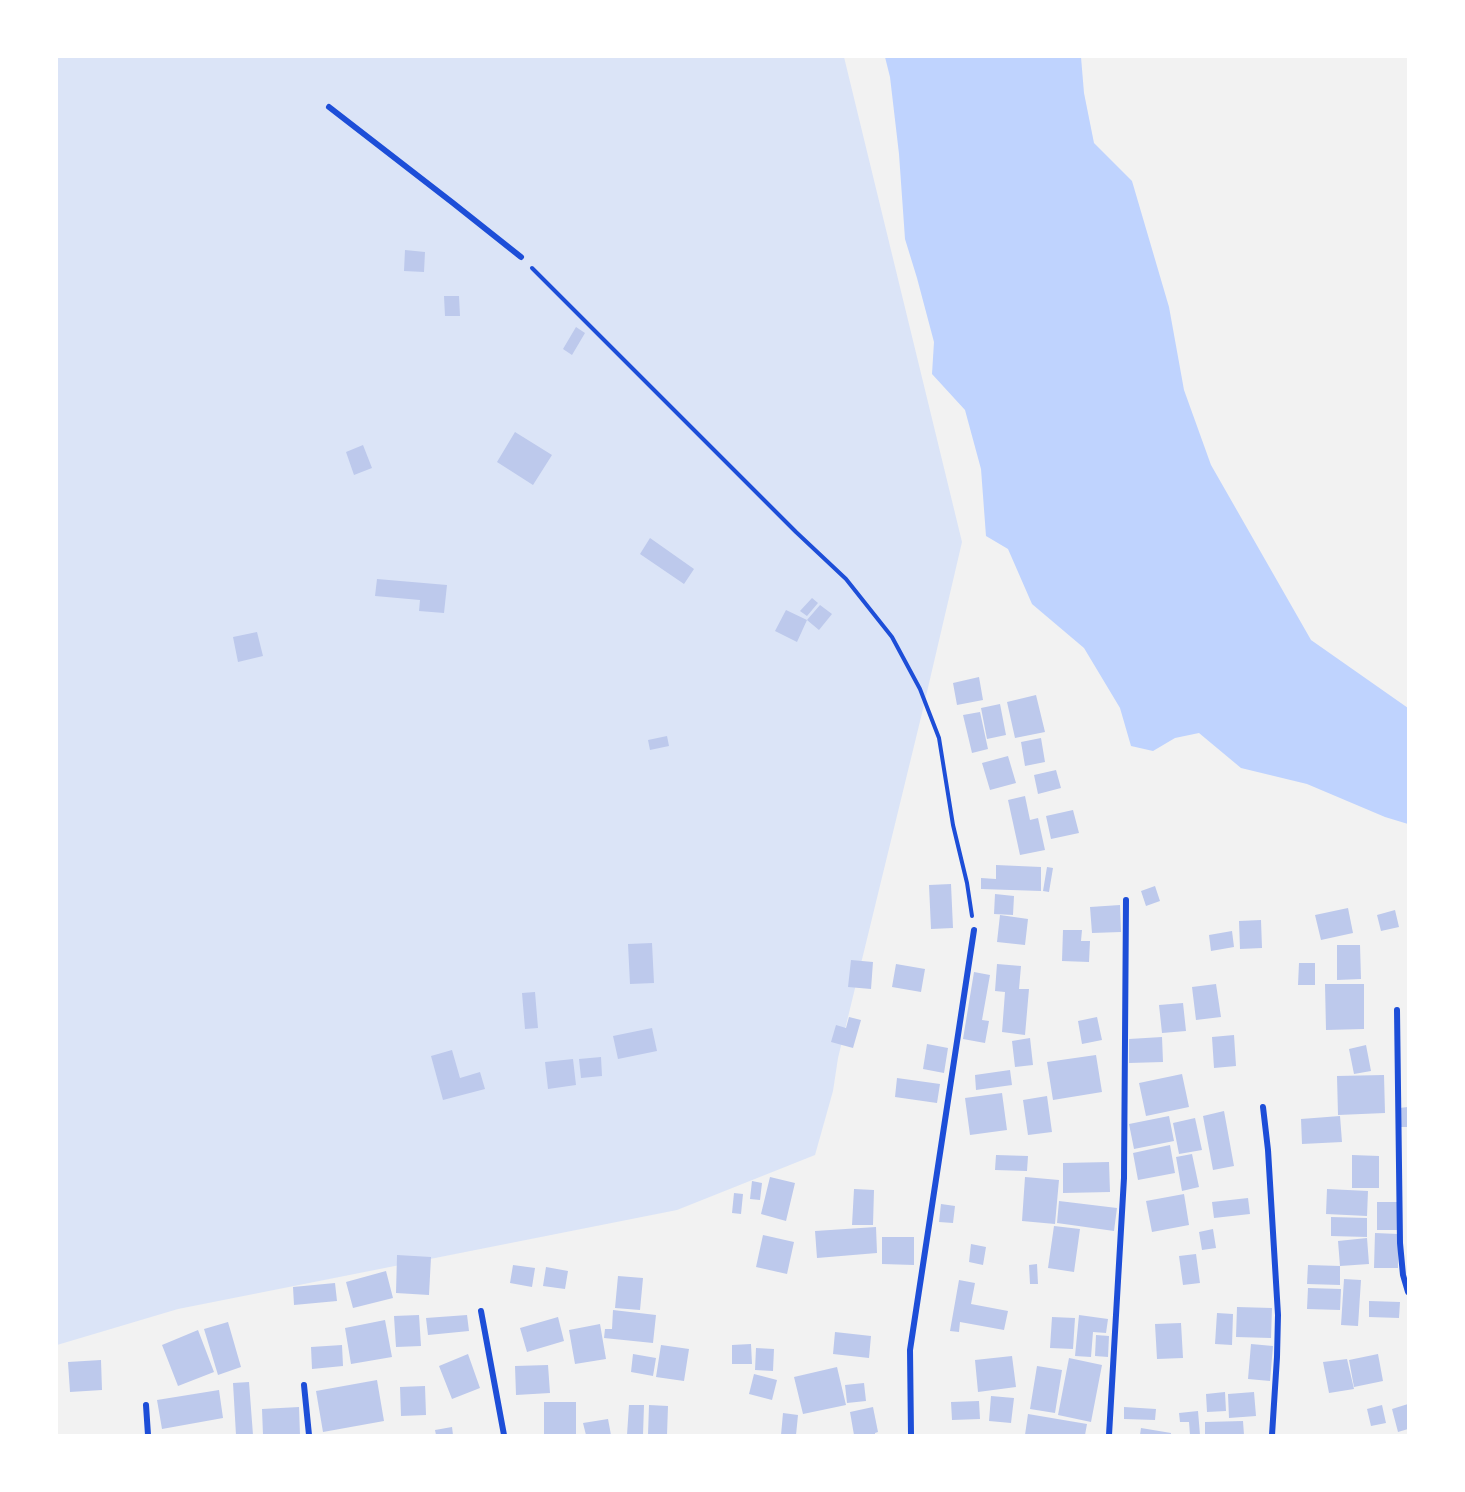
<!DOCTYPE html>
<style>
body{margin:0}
#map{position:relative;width:1465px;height:1492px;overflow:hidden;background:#f2f2f2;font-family:"Fira Sans Condensed",sans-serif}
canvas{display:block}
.frame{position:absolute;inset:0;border:58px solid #fff;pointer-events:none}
</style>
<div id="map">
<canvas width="1465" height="1492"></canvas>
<div class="frame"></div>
</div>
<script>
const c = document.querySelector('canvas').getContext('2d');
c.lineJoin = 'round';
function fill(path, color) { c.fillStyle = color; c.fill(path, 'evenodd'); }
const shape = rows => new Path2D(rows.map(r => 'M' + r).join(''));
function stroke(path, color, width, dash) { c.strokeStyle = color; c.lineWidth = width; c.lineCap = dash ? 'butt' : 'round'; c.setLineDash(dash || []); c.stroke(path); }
fill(shape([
 [57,57,844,57,962,542,923,709,838,1058,833,1091,815,1155,677,1210,178,1309,57,1345]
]), '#dbe4f7');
fill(shape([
 [885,57,1081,57,1084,93,1094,143,1132,181,1169,307,1184,390,1211,465,1311,640,1408,708,1408,824,1385,817,1307,784,1241,768,1199,733,1175,738,1153,751,1131,746,1120,708,1084,648,1032,604,1008,549,986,536,981,469,965,410,932,374,934,342,917,278,905,239,899,154,890,77]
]), '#bfd3fe');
fill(shape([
 [405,250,425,252,424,272,404,271],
 [444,296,459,296,460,316,445,316],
 [576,327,585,333,572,355,563,349],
 [515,432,552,455,533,485,497,462],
 [363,445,372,468,354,475,346,452],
 [650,538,694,569,684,584,640,554],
 [377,579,447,585,444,613,419,611,420,600,375,596],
 [812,598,818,603,807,616,800,611],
 [820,605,832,614,819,630,807,620,797,642,775,631,786,610,807,620],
 [257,632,263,656,238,662,233,637],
 [979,677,983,700,957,705,953,683],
 [1036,695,1045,732,1015,738,1007,702],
 [1000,704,1006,735,987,739,981,708],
 [980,712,988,749,972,753,963,715],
 [667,736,669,746,650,750,648,740],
 [1041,738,1045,762,1025,766,1021,742],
 [1008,756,1016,783,990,790,982,763],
 [1056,770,1061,788,1038,794,1034,775],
 [1025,796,1030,820,1038,818,1045,850,1020,855,1008,800],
 [1073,810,1079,833,1051,839,1046,816],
 [996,865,1041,867,1041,891,981,889,981,878,996,879],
 [1047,867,1053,868,1049,892,1043,891],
 [951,884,953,928,931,929,929,885],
 [1155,886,1160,901,1146,906,1141,891],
 [995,894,1014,896,1013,915,994,914],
 [1120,905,1121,932,1092,933,1090,907],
 [1348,908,1353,933,1321,940,1315,915],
 [1395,910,1399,927,1381,931,1377,915],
 [1000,915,1028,919,1025,945,997,942],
 [1261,920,1262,948,1240,949,1239,921],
 [1063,930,1082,930,1081,941,1090,941,1089,962,1062,961],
 [1232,931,1234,947,1211,951,1209,935],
 [652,943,654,983,630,984,628,944],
 [1337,945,1360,945,1361,979,1337,980],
 [851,960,873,962,871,989,848,987],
 [1299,963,1315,963,1315,985,1298,985],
 [896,964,925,969,921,992,892,987],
 [997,964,1021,966,1019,989,1029,989,1025,1035,1002,1032,1005,992,995,991],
 [974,972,990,975,982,1020,989,1021,985,1043,963,1039],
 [1216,984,1221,1017,1196,1020,1192,987],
 [1325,984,1364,984,1364,1029,1326,1030],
 [535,992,538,1028,525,1029,522,993],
 [1183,1003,1186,1031,1162,1033,1159,1005],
 [849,1017,861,1020,853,1048,831,1042,836,1025,846,1028],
 [1097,1017,1102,1040,1082,1044,1078,1021],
 [652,1028,657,1051,618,1059,613,1036],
 [1234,1035,1236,1066,1214,1068,1212,1037],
 [1162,1037,1163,1062,1129,1063,1129,1039],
 [1030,1038,1033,1065,1015,1067,1012,1041],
 [927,1044,948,1048,944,1073,923,1069],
 [1366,1045,1371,1071,1354,1074,1349,1049],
 [452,1050,460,1078,480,1072,485,1089,443,1100,431,1056],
 [1096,1055,1102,1092,1053,1100,1047,1062],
 [601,1057,602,1076,581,1078,579,1059],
 [573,1059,576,1085,548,1089,545,1062],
 [1010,1070,1012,1085,976,1090,975,1075],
 [1182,1074,1189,1107,1146,1116,1139,1083],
 [1384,1075,1385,1113,1338,1115,1337,1076],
 [897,1078,940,1084,937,1103,895,1097],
 [1002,1093,1007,1130,970,1135,965,1098],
 [1047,1096,1052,1132,1028,1135,1023,1100],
 [1408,1107,1408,1127,1400,1127,1399,1108],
 [1224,1111,1234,1166,1213,1170,1203,1116],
 [1169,1116,1174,1141,1134,1149,1129,1124],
 [1340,1116,1342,1142,1302,1144,1301,1119],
 [1195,1118,1202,1150,1179,1154,1173,1123],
 [1170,1145,1175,1173,1138,1180,1133,1153],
 [1192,1154,1199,1187,1182,1191,1176,1157],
 [996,1155,1028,1156,1027,1171,995,1170],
 [1352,1155,1379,1156,1379,1188,1352,1188],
 [1109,1162,1110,1192,1063,1193,1063,1163],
 [770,1177,795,1183,786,1221,761,1214],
 [1025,1177,1059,1180,1055,1224,1022,1221],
 [752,1181,762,1183,760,1200,750,1199],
 [854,1189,874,1190,873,1225,852,1225],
 [1327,1189,1368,1191,1367,1216,1326,1214],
 [734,1193,743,1194,741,1214,732,1213],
 [1184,1194,1189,1225,1152,1232,1146,1201],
 [1248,1198,1250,1214,1214,1218,1212,1202],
 [1059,1201,1117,1208,1114,1231,1057,1223],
 [1377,1202,1398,1202,1398,1230,1377,1230],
 [941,1204,955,1206,953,1223,939,1222],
 [1331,1217,1367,1218,1367,1237,1331,1236],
 [1054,1226,1080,1229,1074,1272,1048,1268],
 [876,1227,877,1253,817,1258,815,1231],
 [1213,1229,1216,1248,1202,1250,1199,1232],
 [1375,1233,1398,1234,1398,1268,1374,1268],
 [763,1235,794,1242,787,1274,756,1267],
 [882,1237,914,1237,914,1265,882,1264],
 [1367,1238,1369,1264,1340,1266,1338,1241],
 [971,1244,986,1247,983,1265,969,1262],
 [1196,1254,1200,1283,1183,1285,1179,1256],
 [397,1255,431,1257,429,1295,396,1293],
 [1037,1264,1038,1284,1030,1284,1029,1265],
 [513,1265,535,1268,532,1287,510,1283],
 [1308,1265,1340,1266,1340,1285,1307,1284],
 [546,1267,568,1271,565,1289,543,1286],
 [386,1271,393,1298,353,1308,346,1282],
 [618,1276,643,1278,640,1310,615,1308],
 [1344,1279,1361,1280,1358,1326,1341,1325],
 [959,1280,975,1283,971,1304,1008,1311,1004,1330,960,1322,959,1332,950,1331],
 [335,1283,337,1301,294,1305,293,1287],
 [1308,1288,1341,1289,1340,1310,1307,1309],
 [1369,1301,1400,1302,1399,1318,1369,1317],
 [1237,1307,1272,1308,1271,1338,1236,1337],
 [613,1310,656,1315,653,1343,604,1338,605,1329,612,1329],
 [1217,1313,1233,1314,1232,1345,1215,1344],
 [419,1315,421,1346,396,1347,394,1316],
 [467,1315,469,1331,428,1335,426,1318],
 [1079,1315,1108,1319,1106,1333,1093,1332,1091,1357,1075,1356],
 [558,1317,564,1341,527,1352,520,1328],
 [1052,1317,1075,1318,1073,1349,1050,1348],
 [385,1320,392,1357,351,1364,345,1328],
 [228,1322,241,1367,218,1375,204,1329],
 [1181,1323,1183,1358,1157,1359,1155,1324],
 [600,1324,606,1359,575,1364,569,1330],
 [198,1330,214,1372,178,1386,162,1345],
 [835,1332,871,1336,869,1358,833,1354],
 [1096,1335,1109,1336,1108,1357,1095,1356],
 [751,1344,752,1364,732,1364,732,1345],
 [1251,1344,1273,1346,1270,1381,1248,1379],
 [342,1345,343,1366,312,1369,311,1347],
 [661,1345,689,1349,684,1381,656,1377],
 [756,1348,774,1349,773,1371,755,1370],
 [468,1354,480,1388,452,1399,439,1366],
 [633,1354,656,1358,653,1376,631,1372],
 [1378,1354,1383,1381,1354,1387,1349,1360],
 [1012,1356,1016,1387,978,1392,975,1360],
 [1069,1358,1102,1365,1091,1422,1058,1415],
 [1347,1359,1354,1389,1329,1393,1323,1362],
 [101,1360,102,1390,70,1392,68,1362],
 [548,1365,550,1393,516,1395,515,1366],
 [1037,1366,1062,1370,1055,1413,1030,1409],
 [837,1367,846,1405,803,1414,794,1377],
 [754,1374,777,1380,772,1400,749,1394],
 [377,1380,384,1421,323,1432,316,1391],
 [249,1382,253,1435,236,1435,233,1383],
 [864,1383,866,1401,847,1403,845,1385],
 [425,1386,426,1415,401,1416,400,1387],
 [219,1390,223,1418,162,1429,157,1400],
 [1225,1392,1226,1411,1207,1412,1206,1394],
 [1254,1392,1256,1416,1229,1418,1228,1394],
 [991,1396,1014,1398,1011,1423,989,1421],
 [979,1401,980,1419,952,1420,951,1402],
 [544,1402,576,1402,576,1435,544,1435],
 [1408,1404,1408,1429,1398,1432,1392,1409],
 [629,1405,644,1405,643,1435,627,1435],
 [649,1405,668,1406,667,1435,648,1435],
 [1382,1405,1386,1423,1371,1426,1367,1409],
 [299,1407,300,1435,263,1435,262,1409],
 [873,1407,878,1432,875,1433,875,1435,854,1435,850,1412],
 [1124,1407,1156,1409,1155,1420,1124,1419],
 [1198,1411,1200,1435,1190,1435,1189,1422,1180,1422,1179,1413],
 [783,1413,798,1415,796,1435,781,1435],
 [1028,1414,1087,1424,1085,1435,1025,1435],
 [608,1419,611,1435,586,1435,583,1423],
 [1243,1421,1244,1435,1205,1435,1205,1422],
 [452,1427,453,1435,436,1435,435,1430],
 [1141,1428,1171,1433,1171,1435,1140,1435]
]), '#bdc9ec');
stroke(shape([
 [532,268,796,532,846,579,892,637,920,689,939,738,953,825,967,883,972,916]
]), '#1d4ed8', 4);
stroke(shape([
 [329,107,453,203,521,257],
 [1397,1010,1400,1243,1403,1275,1408,1292],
 [1263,1107,1268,1150,1278,1315,1277,1357,1272,1435],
 [481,1311,504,1435],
 [304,1385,309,1435],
 [146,1405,148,1435],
 [911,1435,910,1350,974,930],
 [1109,1435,1124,1178,1126,900]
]), '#1d4ed8', 6);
</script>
